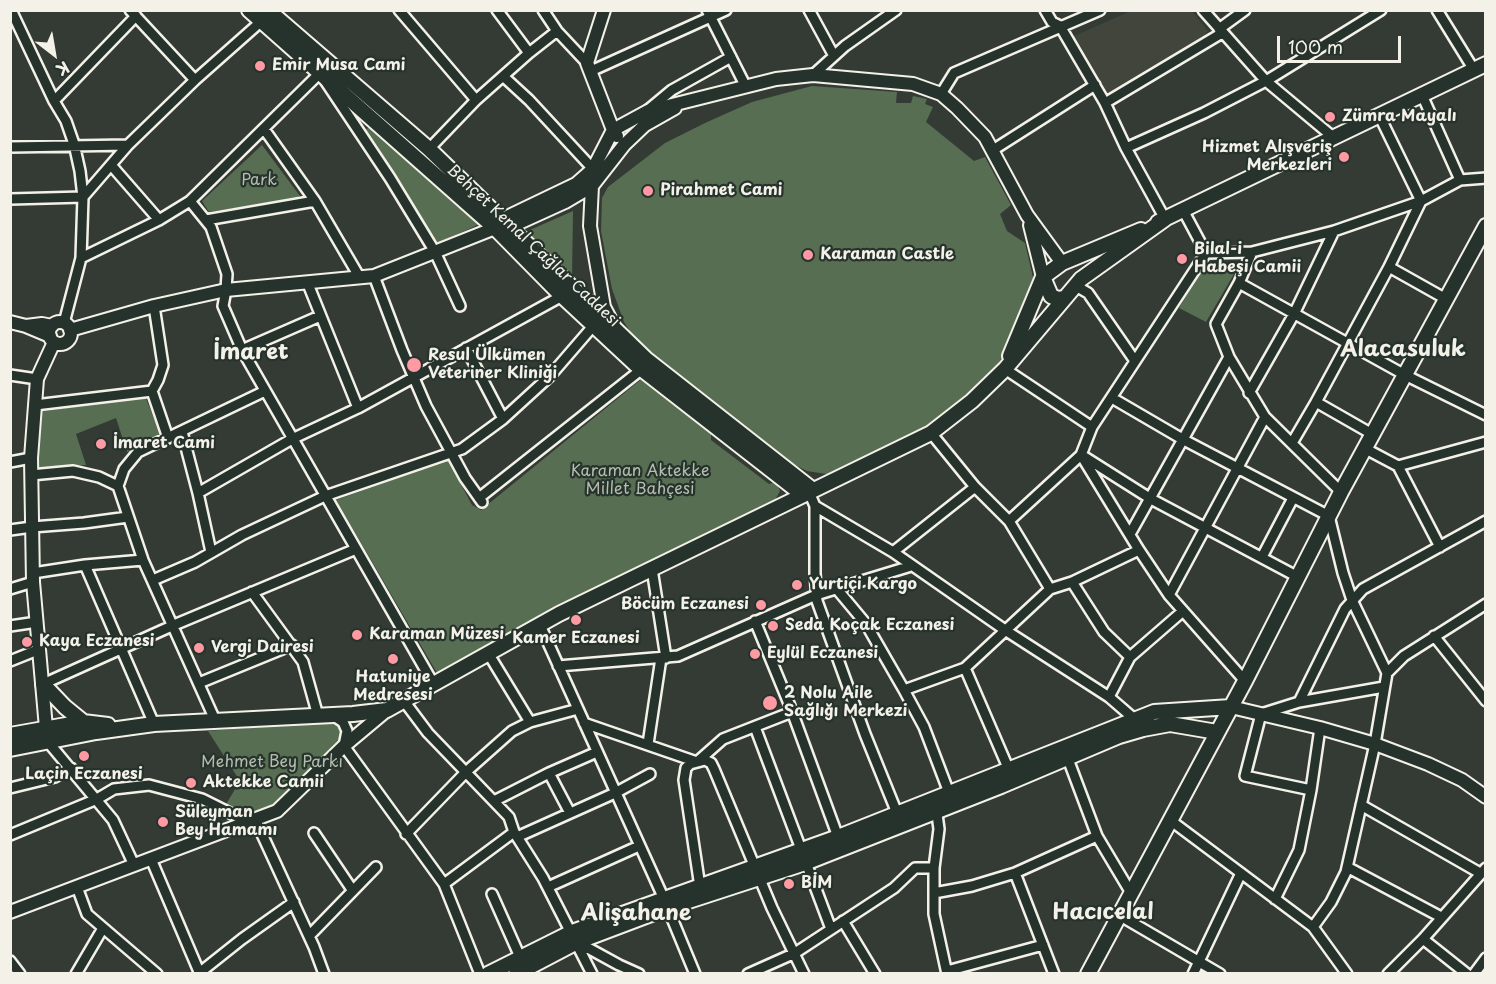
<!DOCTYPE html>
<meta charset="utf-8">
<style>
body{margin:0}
#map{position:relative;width:1496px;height:984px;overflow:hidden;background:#333b34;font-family:"Playpen Sans",sans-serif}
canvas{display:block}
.frame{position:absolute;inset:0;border:12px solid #f4f1e8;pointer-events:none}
.north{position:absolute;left:24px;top:24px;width:60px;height:60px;-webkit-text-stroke:4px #26332d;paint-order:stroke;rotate:149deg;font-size:16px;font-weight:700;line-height:24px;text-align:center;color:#f4f1e8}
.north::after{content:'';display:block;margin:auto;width:21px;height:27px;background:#f4f1e8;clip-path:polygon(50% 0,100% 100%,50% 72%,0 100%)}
.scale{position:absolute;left:1277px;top:36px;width:124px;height:27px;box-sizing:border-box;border:3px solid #f4f1e8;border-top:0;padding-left:8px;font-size:18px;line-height:21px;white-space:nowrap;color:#f4f1e8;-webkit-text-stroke:4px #26332d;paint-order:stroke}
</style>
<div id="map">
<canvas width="1496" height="984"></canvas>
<div class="frame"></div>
<div class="north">K</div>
<div class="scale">100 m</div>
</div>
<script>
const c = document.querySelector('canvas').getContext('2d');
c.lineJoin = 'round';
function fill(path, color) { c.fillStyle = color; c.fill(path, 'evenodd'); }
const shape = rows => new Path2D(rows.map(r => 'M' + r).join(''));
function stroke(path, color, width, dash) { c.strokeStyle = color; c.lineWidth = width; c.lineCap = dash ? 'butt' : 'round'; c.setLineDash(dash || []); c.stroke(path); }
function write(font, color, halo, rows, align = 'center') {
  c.font = font + ' "Playpen Sans",sans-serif'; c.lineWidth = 4.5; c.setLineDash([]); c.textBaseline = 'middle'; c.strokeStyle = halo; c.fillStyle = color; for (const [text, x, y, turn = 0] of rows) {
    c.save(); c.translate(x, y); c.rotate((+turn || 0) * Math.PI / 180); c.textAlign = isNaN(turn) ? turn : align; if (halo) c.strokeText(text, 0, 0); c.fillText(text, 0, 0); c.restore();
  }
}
fill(shape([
 [1133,10,1192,11,1208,31,1205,35,1176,57,1107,96,1072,37]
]), '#42453c');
fill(shape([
 [812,86,897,92,896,103,911,103,913,96,927,99,925,104,933,107,926,122,974,161,985,157,1011,205,1000,214,1007,231,1025,243,1035,286,1015,338,990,376,936,424,833,475,807,471,795,465,636,341,624,322,612,289,601,231,602,198,608,187,665,143,705,123,752,102],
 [370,127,482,223,438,243,363,131],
 [262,145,300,196,296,199,209,212,202,201],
 [573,211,572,279,523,233],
 [1241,262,1206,322,1179,308,1205,264],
 [644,377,711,432,711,440,769,484,776,482,780,491,775,500,437,673,336,500,448,460,472,505,481,510],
 [145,396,161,436,127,452,116,418,76,434,86,465,38,469,39,412],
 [331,722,337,723,343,730,343,741,276,809,249,819,225,806,240,781,208,731]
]), '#576e53');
const minor = shape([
 [11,10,54,101,66,121,74,144,80,171,83,197,81,258,64,323],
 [130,10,195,80],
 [399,10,476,100],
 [497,10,529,53],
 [543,10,557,31,587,63],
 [707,10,746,87],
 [809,10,834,56],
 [1045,10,1052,22,1060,26,1105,103,1126,148,1165,219],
 [1203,10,1266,81,1333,137],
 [1437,10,1474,70],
 [1219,29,1245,10],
 [591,71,726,10],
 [813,75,845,46,896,10],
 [504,77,529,100,593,169],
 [941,94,954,73,1100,10],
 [1422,95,1460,180],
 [54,101,136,16],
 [1105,103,1222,33],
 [648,110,672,90,731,57],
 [264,129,315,201,360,278],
 [10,147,128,145],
 [1126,148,1204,113,1266,81,1381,10],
 [429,149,476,100,529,53,557,31],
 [993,150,1095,85],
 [111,165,159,220],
 [10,199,83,197,128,145,195,80,265,18],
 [190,201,211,227,227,274,226,290,223,306,242,350,433,683],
 [206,220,315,201],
 [1252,252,1239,283,1216,324,1229,357,1265,417,1341,492],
 [1206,253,1252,252,1334,231,1421,201,1460,180,1486,178],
 [81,258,159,220,190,201,320,73,390,178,435,252,460,306],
 [1389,267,1446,299],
 [374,276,402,350,426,406,465,478,482,502],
 [1239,283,1405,375,1486,415],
 [308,284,358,408],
 [1076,286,1088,293,1135,361],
 [154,306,163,365,158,380,152,391,168,438],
 [466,348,503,419],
 [242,350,320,316],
 [1005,369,1092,427],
 [10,375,37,379],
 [1249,393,1294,314,1334,231],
 [1112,398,1184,440,1329,516,1343,573,1352,600,1387,673],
 [1316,402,1389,267,1421,201,1379,115],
 [35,405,152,391],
 [182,432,198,493,211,552],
 [931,433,975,487,1009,521,1050,589],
 [1292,443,1316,402,1372,434],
 [1364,448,1398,466,1486,442],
 [1081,455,1139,550,1169,595,1245,681],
 [1083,456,1151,499,1298,577],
 [10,462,31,458],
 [1398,466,1440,547],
 [31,475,73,471,99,477,118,486],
 [809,492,815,506,815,573,817,601,865,734,899,818],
 [198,493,292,439,358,408,562,296],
 [479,498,642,369],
 [815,506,893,552,1005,630,1109,697,1139,723],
 [1009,521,1081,455,1092,427,1206,253,1183,210],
 [10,530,32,527,84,523,128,517],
 [1130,534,1229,357],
 [893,552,975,487],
 [1262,557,1293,498],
 [85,565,154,724],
 [652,569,666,658],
 [33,573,85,565,143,560],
 [153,580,195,562,242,535,325,496,462,449,503,419,550,376,594,325],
 [1072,582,1104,632,1130,657],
 [836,588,866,624,904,690,924,727,951,798],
 [10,589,33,582],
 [252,592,303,662,318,716],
 [1169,595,1265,417],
 [755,621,790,706,838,837],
 [540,625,664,899,695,974],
 [10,626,37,622],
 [1434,636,1486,701],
 [488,653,530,722],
 [10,661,40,649],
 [558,666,678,656,816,595,911,566],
 [965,668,1050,589,1072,582,1139,550],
 [199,683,292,645],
 [43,684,174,625,356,549],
 [904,690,965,668,1009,770],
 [1109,697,1130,657,1183,611],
 [404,701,428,733,509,817,514,832,543,878,592,974],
 [1299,702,1345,609,1363,589,1486,521],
 [334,716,343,722,347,731,344,746,444,884,480,974],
 [215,720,143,560,118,486,124,469,138,452,265,391],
 [584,723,697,762,723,739,792,712],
 [755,727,831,929],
 [48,742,113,820,134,865],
 [648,744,661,658],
 [1068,759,1097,836,1131,893],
 [549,773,570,813],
 [10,788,55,777,71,768],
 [1311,790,1245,776,1261,714,1299,702,1384,687],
 [494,801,549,773,597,752],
 [1361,805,1480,873],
 [936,807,939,829,934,868,934,914,947,974],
 [255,819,314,947,324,974],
 [1170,820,1313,927,1347,974],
 [314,833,353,891],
 [406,834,467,771,512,731,530,722,578,709],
 [10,835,97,799,114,789,149,785,202,799,248,822],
 [517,837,615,793,650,774],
 [151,859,200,974],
 [1347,867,1441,917],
 [1015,873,1054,974],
 [444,884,514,832],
 [77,887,87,914,157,974],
 [548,887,639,846],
 [700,887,684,780,686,768,690,764,705,760,711,763,714,769,772,908,804,974],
 [934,893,972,886,1015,873,1097,836],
 [492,894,520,957],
 [1275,899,1299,850,1311,790,1320,728],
 [1119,915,1220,974],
 [843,921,875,974],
 [1313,927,1331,902,1346,872,1375,744,1387,673,1404,656,1486,604],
 [309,936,376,867],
 [1423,939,1467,974],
 [577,942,619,965,639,974],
 [10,961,20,974],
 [947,971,1043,945],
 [76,974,103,928],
 [198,974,242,939,294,902],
 [748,974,795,953,894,888,915,868,934,868],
 [1193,974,1241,873],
 [1388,974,1423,939,1486,868],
 [1474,974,1486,958]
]);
const tertiary = shape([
 [604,10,587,63,613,130,617,136],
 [592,186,590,226,604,307,614,326],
 [498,225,503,219,576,184,593,169,613,130,648,111,776,79,813,75,913,84,941,94,957,108,985,137,1027,215,1062,263],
 [1030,225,1043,277],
 [10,322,26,326],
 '49 333a11 11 0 1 1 22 0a11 11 0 1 1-22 0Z',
 [70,330,154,306,226,290,374,276,495,228,510,227,565,202,592,186,624,145,645,125,675,108],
 [50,336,26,326,42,324,52,326],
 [1231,707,1320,728,1375,744,1428,764,1462,780,1486,797],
 [46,728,33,582,31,458,37,379,54,342],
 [10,912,277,811,344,746,387,710]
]);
const secondary = shape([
 [249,10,495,228,562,296,635,364,803,495],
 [268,10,429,149,646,359,813,490],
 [1158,222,1486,64],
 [1043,277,1051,296,1058,299,1065,298],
 [1010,356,1043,277,1062,263,1141,230],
 [43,684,65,707,87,725],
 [10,735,83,722,108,725],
 [10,749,96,732,154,724,353,714,387,710,559,614,931,433,972,401,1005,369,1081,279,1165,219],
 [488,974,572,932,838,837,1154,712,1231,707],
 [516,974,577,942,667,908,805,863,1001,786,1119,736,1143,729,1170,724,1217,732],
 [1088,974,1245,681,1341,492,1486,226]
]);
stroke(minor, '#f4f1e8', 14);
stroke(tertiary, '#f4f1e8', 16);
stroke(secondary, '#f4f1e8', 18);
stroke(minor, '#26332d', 9);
stroke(tertiary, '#26332d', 12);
stroke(secondary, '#26332d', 14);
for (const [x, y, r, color] of [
 [260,66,6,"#ff9aa2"],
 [1330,117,6,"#ff9aa2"],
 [1344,157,6,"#ff9aa2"],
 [648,191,6,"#ff9aa2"],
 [808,255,6,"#ff9aa2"],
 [1182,259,6,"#ff9aa2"],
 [414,365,8,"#ff9aa2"],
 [101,444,6,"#ff9aa2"],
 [797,585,6,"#ff9aa2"],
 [761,605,6,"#ff9aa2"],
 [576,620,6,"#ff9aa2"],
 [773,626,6,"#ff9aa2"],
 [357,635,6,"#ff9aa2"],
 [27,642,6,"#ff9aa2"],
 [199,648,6,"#ff9aa2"],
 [755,654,6,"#ff9aa2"],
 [393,659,6,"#ff9aa2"],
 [770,703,8,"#ff9aa2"],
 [84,756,6,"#ff9aa2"],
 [191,783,6,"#ff9aa2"],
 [163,822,6,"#ff9aa2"],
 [789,884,6,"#ff9aa2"]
]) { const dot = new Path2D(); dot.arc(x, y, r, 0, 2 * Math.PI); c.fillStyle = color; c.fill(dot); stroke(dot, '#26332d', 2); }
write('bold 16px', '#f4f1e8', '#26332d', [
 ["Emir Musa Cami",272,66],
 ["Zümra Mayalı",1342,117],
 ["Hizmet Alışveriş",1332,148,"right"],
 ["Merkezleri",1332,166,"right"],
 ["Pirahmet Cami",660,191],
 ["Bilal-i",1194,250],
 ["Habeşi Camii",1194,268],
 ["Karaman Castle",820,255],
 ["Resul Ülkümen",428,356],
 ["Veteriner Kliniği",428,374],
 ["İmaret Cami",113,444],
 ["Yurtiçi Kargo",809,585],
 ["Böcüm Eczanesi",749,605,"right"],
 ["Seda Koçak Eczanesi",785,626],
 ["Karaman Müzesi",369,635],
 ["Kamer Eczanesi",576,639,"center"],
 ["Kaya Eczanesi",39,642],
 ["Vergi Dairesi",211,648],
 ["Eylül Eczanesi",767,654],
 ["Hatuniye",393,678,"center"],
 ["Medresesi",393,696,"center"],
 ["2 Nolu Aile",784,694],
 ["Sağlığı Merkezi",784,712],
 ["Laçin Eczanesi",84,775,"center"],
 ["Aktekke Camii",203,783],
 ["Süleyman",175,813],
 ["Bey Hamamı",175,831],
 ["BİM",801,884]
], 'left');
write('16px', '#b5bdac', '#26332d', [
 ["Park",259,181],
 ["Karaman Aktekke",640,472],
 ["Millet Bahçesi",640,490],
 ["Mehmet Bey Parkı",272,763]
]);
write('16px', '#f4f1e8', '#26332d', [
 ["Behçet Kemal Çağlar Caddesi",533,246,43]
]);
write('bold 22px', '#f4f1e8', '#26332d', [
 ["Alacasuluk",1403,350],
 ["İmaret",251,353],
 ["Hacıcelal",1103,913],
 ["Alişahane",636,914]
]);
</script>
